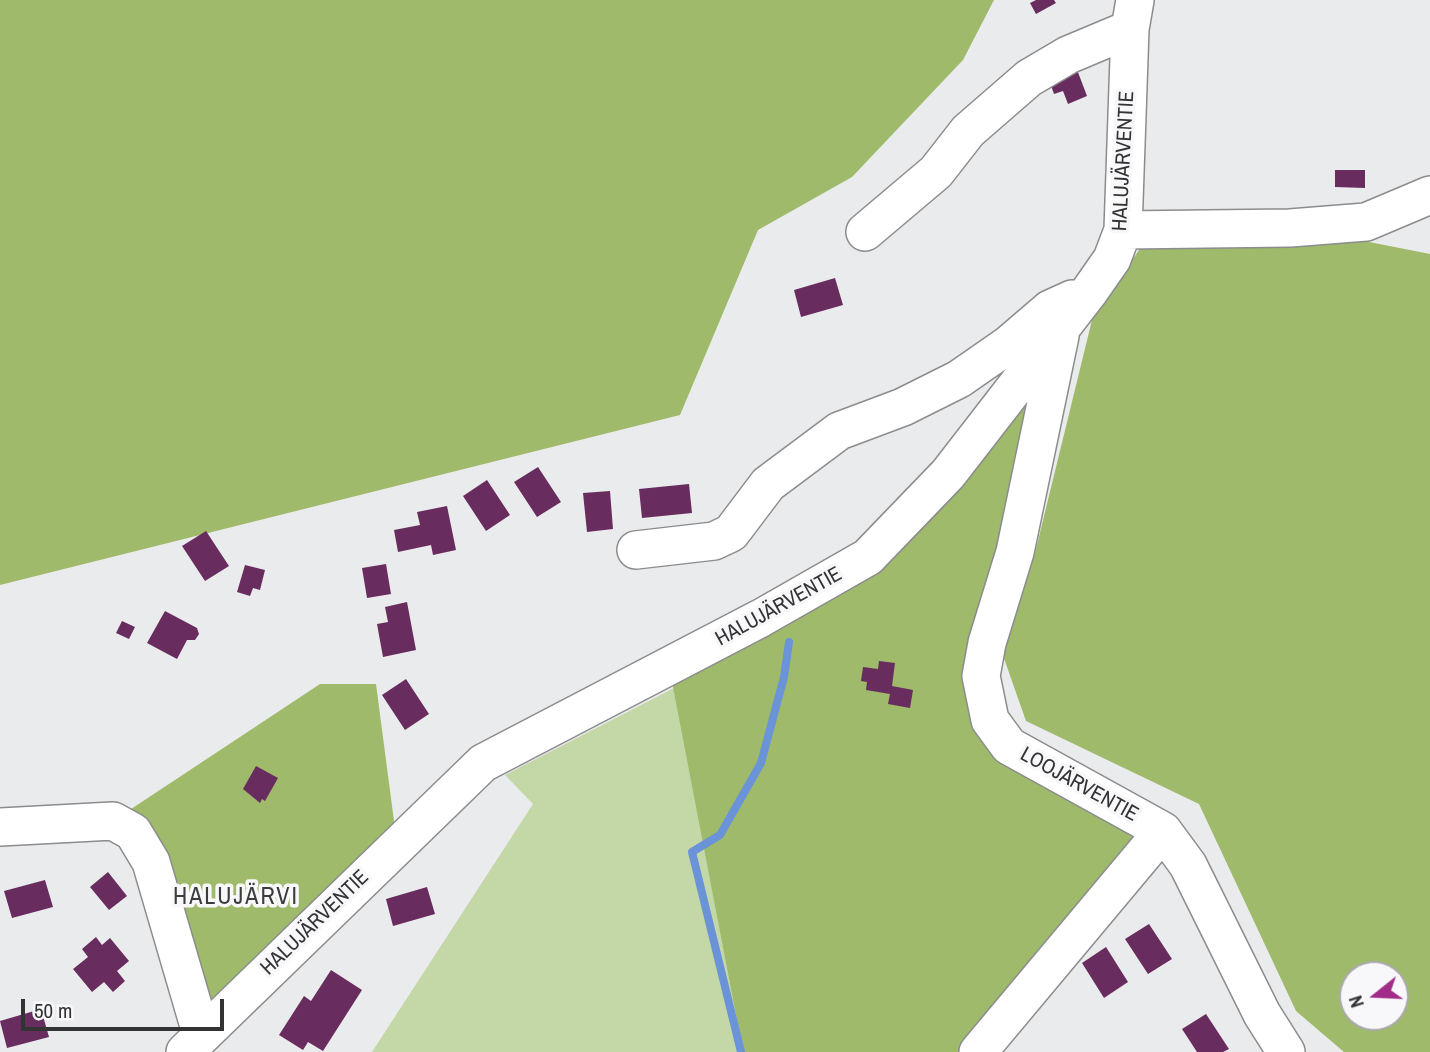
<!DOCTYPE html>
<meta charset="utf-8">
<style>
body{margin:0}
#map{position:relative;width:1430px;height:1052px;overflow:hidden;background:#eaebed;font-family:"Archivo Narrow",sans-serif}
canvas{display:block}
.north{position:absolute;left:1339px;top:961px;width:70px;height:70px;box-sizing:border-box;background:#f8f8fa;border:2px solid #a9a9ab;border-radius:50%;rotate:252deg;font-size:19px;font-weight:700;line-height:28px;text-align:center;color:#333334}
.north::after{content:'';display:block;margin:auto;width:24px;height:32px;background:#a12d88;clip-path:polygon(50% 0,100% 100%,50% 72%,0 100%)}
.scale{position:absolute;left:21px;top:999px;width:203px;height:32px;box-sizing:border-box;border:4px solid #333334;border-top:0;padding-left:9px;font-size:21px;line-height:24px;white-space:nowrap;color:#333334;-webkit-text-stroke:5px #f8f8fa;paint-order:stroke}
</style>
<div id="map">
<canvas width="1430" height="1052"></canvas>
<div class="north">N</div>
<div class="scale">50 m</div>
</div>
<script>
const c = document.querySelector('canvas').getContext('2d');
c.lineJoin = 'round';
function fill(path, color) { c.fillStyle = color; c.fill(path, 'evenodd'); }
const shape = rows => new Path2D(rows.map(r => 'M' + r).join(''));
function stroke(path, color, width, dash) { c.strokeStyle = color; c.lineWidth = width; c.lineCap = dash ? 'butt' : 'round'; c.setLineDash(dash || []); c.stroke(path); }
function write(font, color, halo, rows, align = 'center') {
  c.font = font + ' "Archivo Narrow",sans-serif'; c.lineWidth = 7; c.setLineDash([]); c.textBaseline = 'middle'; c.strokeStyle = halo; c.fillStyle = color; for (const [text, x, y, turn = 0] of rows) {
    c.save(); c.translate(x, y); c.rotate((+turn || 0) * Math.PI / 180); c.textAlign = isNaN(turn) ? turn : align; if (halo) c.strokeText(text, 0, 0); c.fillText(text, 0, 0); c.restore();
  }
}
fill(shape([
 [674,688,743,1052,372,1052,533,804,505,775]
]), '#c4d7a6');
fill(shape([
 [0,0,994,0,963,60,852,177,758,230,680,415,0,585],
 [1364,241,1430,254,1430,1052,1344,1052,1296,1011,1199,804,1026,721,1000,647,1035,553,1092,320,1141,247],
 [1353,975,1395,975,1395,1017,1353,1017],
 [1062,326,990,720,1163,831,978,1052,743,1052,669,666,868,557],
 [320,684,376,684,397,844,201,1033,151,862,113,821]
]), '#9eba6a');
stroke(shape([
 [741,1052,692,852,720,835,761,763,784,677,789,642]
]), '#6b93d7', 8);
fill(shape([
 [1036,0,1054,0,1056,3,1036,14,1030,3],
 [1076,67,1087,96,1068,104,1063,91,1054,94,1048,77],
 [1335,170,1365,170,1365,188,1335,187],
 [835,278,843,305,801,317,794,290],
 [538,467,561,502,537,517,514,482],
 [487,480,510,515,486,531,463,496],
 [689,484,692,513,642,518,639,489],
 [610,491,613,529,587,532,583,493],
 [447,506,456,550,433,555,431,545,398,552,394,530,420,525,417,512],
 [206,531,229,566,205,581,182,546],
 [386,564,391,594,367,598,362,568],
 [245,565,265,570,260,590,253,588,250,596,237,592],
 [407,602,416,650,383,657,377,624,388,622,385,607],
 [165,611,197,628,199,634,195,640,187,640,177,659,147,643],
 [122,621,135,627,129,639,116,633],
 [879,661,895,663,892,686,913,690,910,708,888,704,890,694,866,690,867,682,861,681,863,667,878,669],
 [406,679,429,714,405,730,382,695],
 [256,766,278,778,265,801,262,799,260,803,243,789],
 [108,872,127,896,109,910,90,887],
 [45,880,53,907,12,918,4,891],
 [427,887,435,914,393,926,386,899],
 [1149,924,1172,959,1148,974,1125,939],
 [96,937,102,945,110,938,129,961,117,971,125,981,113,992,104,982,92,992,73,969,88,957,82,949],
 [1106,947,1128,982,1104,998,1082,963],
 [331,970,362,990,323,1051,308,1042,303,1050,279,1035,304,996,311,1001],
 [41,1009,49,1037,7,1048,0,1021],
 [1206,1014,1229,1049,1223,1052,1197,1052,1182,1029]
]), '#692c5f');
const minor = shape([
 [1123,230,1290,228,1366,222,1430,195],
 [865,232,936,172,968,131,1029,78,1068,55,1130,29],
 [1060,336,1015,552,987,643,981,676,990,720,1009,746,1163,831,1188,865,1262,1014,1286,1052],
 [636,550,714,541,731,533,768,484,839,431,903,407,959,379,1008,345,1050,309,1072,299],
 [0,827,113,821,133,832,151,862,201,1033],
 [185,1052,483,763,761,618,868,557,948,474,1089,292,1112,259,1123,230,1130,29,1135,0],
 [978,1052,1163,831]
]);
stroke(minor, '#8b8c8e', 40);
stroke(minor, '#fff', 37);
write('21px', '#333334', '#f8f8fa', [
 ["HALUJÄRVENTIE",1124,161,-87],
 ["HALUJÄRVENTIE",779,607,-29],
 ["LOOJÄRVENTIE",1079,785,29],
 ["HALUJÄRVENTIE",315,923,-44]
]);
c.letterSpacing = '2px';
write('24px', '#3b3c3d', '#f8f8fa', [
 ["HALUJÄRVI",236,898]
]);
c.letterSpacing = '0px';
</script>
